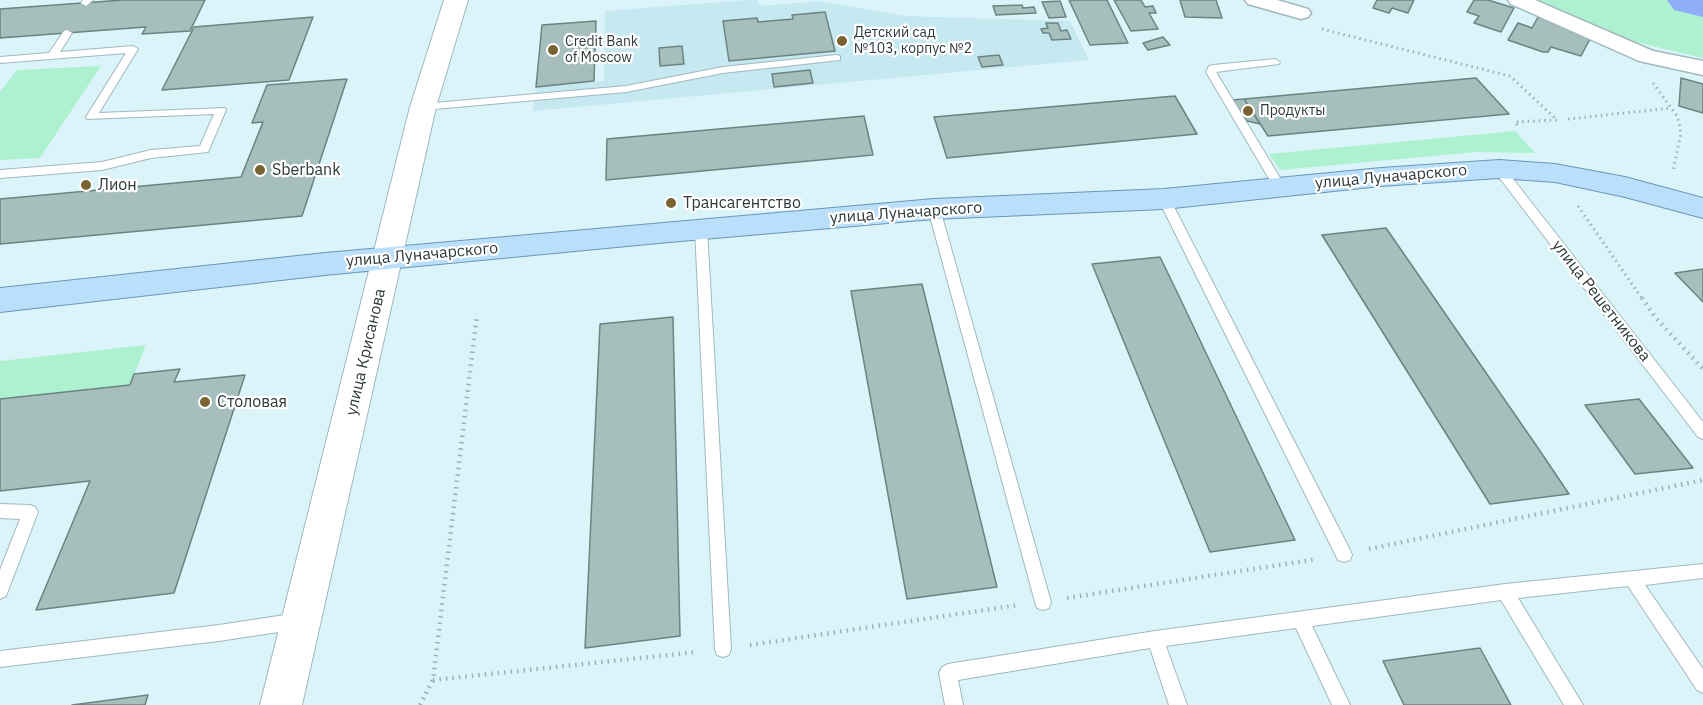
<!DOCTYPE html>
<meta charset="utf-8">
<style>
body{margin:0}
canvas{display:block;background:#dbf4fa}
</style>
<canvas width="1703" height="705"></canvas>
<script>
const c = document.querySelector('canvas').getContext('2d');
c.lineJoin = 'round';
function fill(path, color) { c.fillStyle = color; c.fill(path, 'evenodd'); }
const shape = rows => new Path2D(rows.map(r => 'M' + r).join(''));
function stroke(path, color, width, dash) { c.strokeStyle = color; c.lineWidth = width; c.lineCap = dash ? 'butt' : 'round'; c.setLineDash(dash || []); c.stroke(path); }
function write(font, color, halo, rows, align = 'center') {
  c.font = font + ' "IBM Plex Sans",sans-serif'; c.lineWidth = 4.5; c.setLineDash([]); c.textBaseline = 'middle'; c.strokeStyle = halo; c.fillStyle = color; for (const [text, x, y, turn = 0] of rows) {
    c.save(); c.translate(x, y); c.rotate((+turn || 0) * Math.PI / 180); c.textAlign = isNaN(turn) ? turn : align; if (halo) c.strokeText(text, 0, 0); c.fillText(text, 0, 0); c.restore();
  }
}
fill(shape([
 [748,0,757,0,761,6,820,1,905,16,1070,21,1089,60,533,111,536,87,604,81,605,11]
]), '#c6e8f0');
fill(shape([
 [1531,0,1703,0,1703,58,1619,38,1606,28,1598,29],
 [101,66,40,158,0,160,0,92,17,70],
 [1515,131,1535,153,1476,152,1280,170,1269,154],
 [146,345,130,385,0,399,0,361]
]), '#aef1d0');
fill(shape([
 [1667,0,1703,0,1703,17,1674,10,1667,0]
]), '#90adf9');
const building = shape([
 [123,0,205,0,190,31,142,34,146,27,0,38,0,9,123,0],
 [1069,0,1107,0,1128,43,1090,45,1069,0],
 [1114,0,1141,0,1145,7,1153,6,1156,13,1149,13,1158,29,1131,31,1114,0],
 [1180,0,1216,0,1222,18,1185,17,1180,0],
 [1377,0,1414,0,1408,13,1392,8,1389,13,1373,8,1377,0],
 [1474,0,1488,0,1514,8,1501,32,1474,23,1479,16,1467,12,1474,0],
 [1060,1,1066,17,1049,18,1042,2,1060,1],
 [1022,5,1023,8,1034,7,1036,13,996,15,993,6,1022,5],
 [825,12,835,51,729,61,723,21,757,18,758,22,793,19,792,15,825,12],
 [313,17,289,80,162,90,194,27,313,17],
 [1538,17,1592,35,1581,56,1551,47,1548,52,1543,52,1508,40,1518,23,1532,28,1538,17],
 [596,21,594,81,536,87,542,25,596,21],
 [1046,23,1058,23,1061,31,1067,30,1071,39,1052,40,1049,33,1043,33,1041,29,1048,28,1046,23],
 [1163,37,1170,45,1148,50,1143,43,1163,37],
 [682,46,684,64,660,66,659,48,682,46],
 [999,55,1003,65,982,67,978,57,999,55],
 [810,70,813,83,774,87,772,74,810,70],
 [1476,78,1509,114,1268,136,1244,99,1476,78],
 [1681,78,1703,84,1703,113,1679,106,1681,78],
 [347,79,302,216,0,244,0,199,241,177,263,122,252,123,267,85,347,79],
 [1175,96,1197,134,947,158,934,117,1175,96],
 [1244,99,1260,124,1247,121,1231,100,1244,99],
 [864,116,873,155,606,180,607,139,864,116],
 [1386,228,1538,448,1569,494,1490,504,1322,235,1386,228],
 [1160,257,1177,292,1295,540,1210,552,1092,264,1160,257],
 [1703,269,1703,302,1675,273,1703,269],
 [922,284,997,587,907,599,851,291,922,284],
 [673,317,680,636,585,648,600,324,673,317],
 [180,369,174,382,245,375,174,593,36,610,90,481,0,491,0,399,130,385,134,374,180,369],
 [1639,399,1693,468,1635,474,1585,405,1639,399],
 [1480,648,1511,705,1404,705,1383,661,1480,648],
 [148,695,145,705,72,705,148,695]
]);
fill(building, '#a6bfbd');
stroke(building, '#6b8381', 1.5);
const service = shape([
 [83,0,93,0,86,6,81,3,83,0],
 [67,30,72,33,60,52,133,46,138,49,99,113,225,108,226,110,208,152,151,158,102,170,0,178,0,170,102,162,151,150,200,146,214,114,87,119,86,117,126,53,0,63,0,57,49,53,64,31,67,30],
 [836,55,840,56,840,60,723,73,626,92,423,110,418,107,423,104,626,86,723,67,836,55],
 [1275,59,1280,62,1279,64,1216,72,1285,186,1279,190,1275,189,1206,72,1209,66,1213,65,1275,59],
 [1499,165,1503,166,1703,422,1703,439,1698,437,1495,172,1493,169,1499,165],
 [1164,195,1170,199,1350,550,1352,555,1350,560,1344,562,1338,560,1158,199,1164,195],
 [934,205,940,209,1051,602,1049,608,1043,610,1037,608,1035,602,928,209,934,205],
 [701,225,707,229,731,649,729,655,723,657,717,655,715,649,695,229,701,225],
 [0,504,30,505,35,507,38,512,8,591,6,596,0,599,0,570,20,519,0,518,0,504],
 [1703,564,1703,578,1645,585,1703,669,1703,693,1697,690,1628,586,1518,598,1583,705,1564,705,1501,600,1312,626,1350,705,1332,705,1296,628,1166,646,1187,705,1169,705,1150,648,958,680,963,705,945,705,939,673,942,667,948,664,1155,631,1505,584,1703,564],
 [298,613,304,615,306,621,304,627,298,629,219,641,0,667,0,651,219,625,298,613]
]);
const minor = shape([
 [1245,0,1277,0,1308,9,1311,13,1308,17,1301,19,1248,4,1245,0],
 [1508,0,1535,0,1653,51,1703,61,1703,75,1639,61,1511,4,1508,0]
]);
const secondary = shape([
 [444,0,468,0,436,107,302,705,260,705,410,107,444,0]
]);
const primary = shape([
 [1499,160,1555,164,1625,177,1703,198,1703,218,1625,197,1555,182,1499,178,1381,186,1164,209,934,219,669,242,325,275,0,312,0,288,325,253,934,199,1164,189,1381,168,1499,160]
]);
stroke(service, '#a0b8be', 2);
stroke(minor, '#a0b8be', 3);
stroke(secondary, '#a0b8be', 2);
stroke(primary, '#6b96b6', 2);
stroke(shape([
 [1322,29,1510,76,1557,120,1515,122,1519,127],
 [1653,83,1677,116,1679,123,1681,133,1673,171],
 [1568,119,1671,108],
 [1578,206,1643,300]
]), '#9db0b5', 3, [1.5, 4]);
stroke(shape([
 [1642,298,1655,317,1703,369],
 [1369,549,1703,480],
 [1067,598,1317,559],
 [750,645,1018,605],
 [433,680,697,652],
 [420,705,433,680,477,314]
]), '#9db0b5', 4.5, [1.5, 5]);
fill(service, '#fff');
fill(minor, '#fff');
fill(secondary, '#fff');
fill(primary, '#b9dffb');
for (const [x, y, r, color] of [
 [842,41,6,"#796333"],
 [553,50,6,"#796333"],
 [1248,111,6,"#796333"],
 [260,170,6,"#796333"],
 [86,185,6,"#796333"],
 [671,203,6,"#796333"],
 [205,402,6,"#796333"]
]) { const dot = new Path2D(); dot.arc(x, y, r, 0, 2 * Math.PI); c.fillStyle = color; c.fill(dot); stroke(dot, '#fff', 2); }
write('14px', '#2f383b', '#fff', [
 ["Детский сад",854,33],
 ["№103, корпус №2",854,49],
 ["Credit Bank",565,42],
 ["of Moscow",565,58],
 ["Прoдукты",1260,111]
], 'left');
write('16px', '#2f383b', '#fff', [
 ["Sberbank",272,170],
 ["Лион",98,185],
 ["Трансагентство",683,203],
 ["Столовая",217,402]
], 'left');
write('16px', '#2f383b', '#fff', [
 ["улица Луначарского",1391,177,-5],
 ["улица Луначарского",906,213,-4],
 ["улица Луначарского",422,255,-5],
 ["улица Решетникова",1601,301,52],
 ["улица Крисанова",366,352,-77]
]);
</script>
